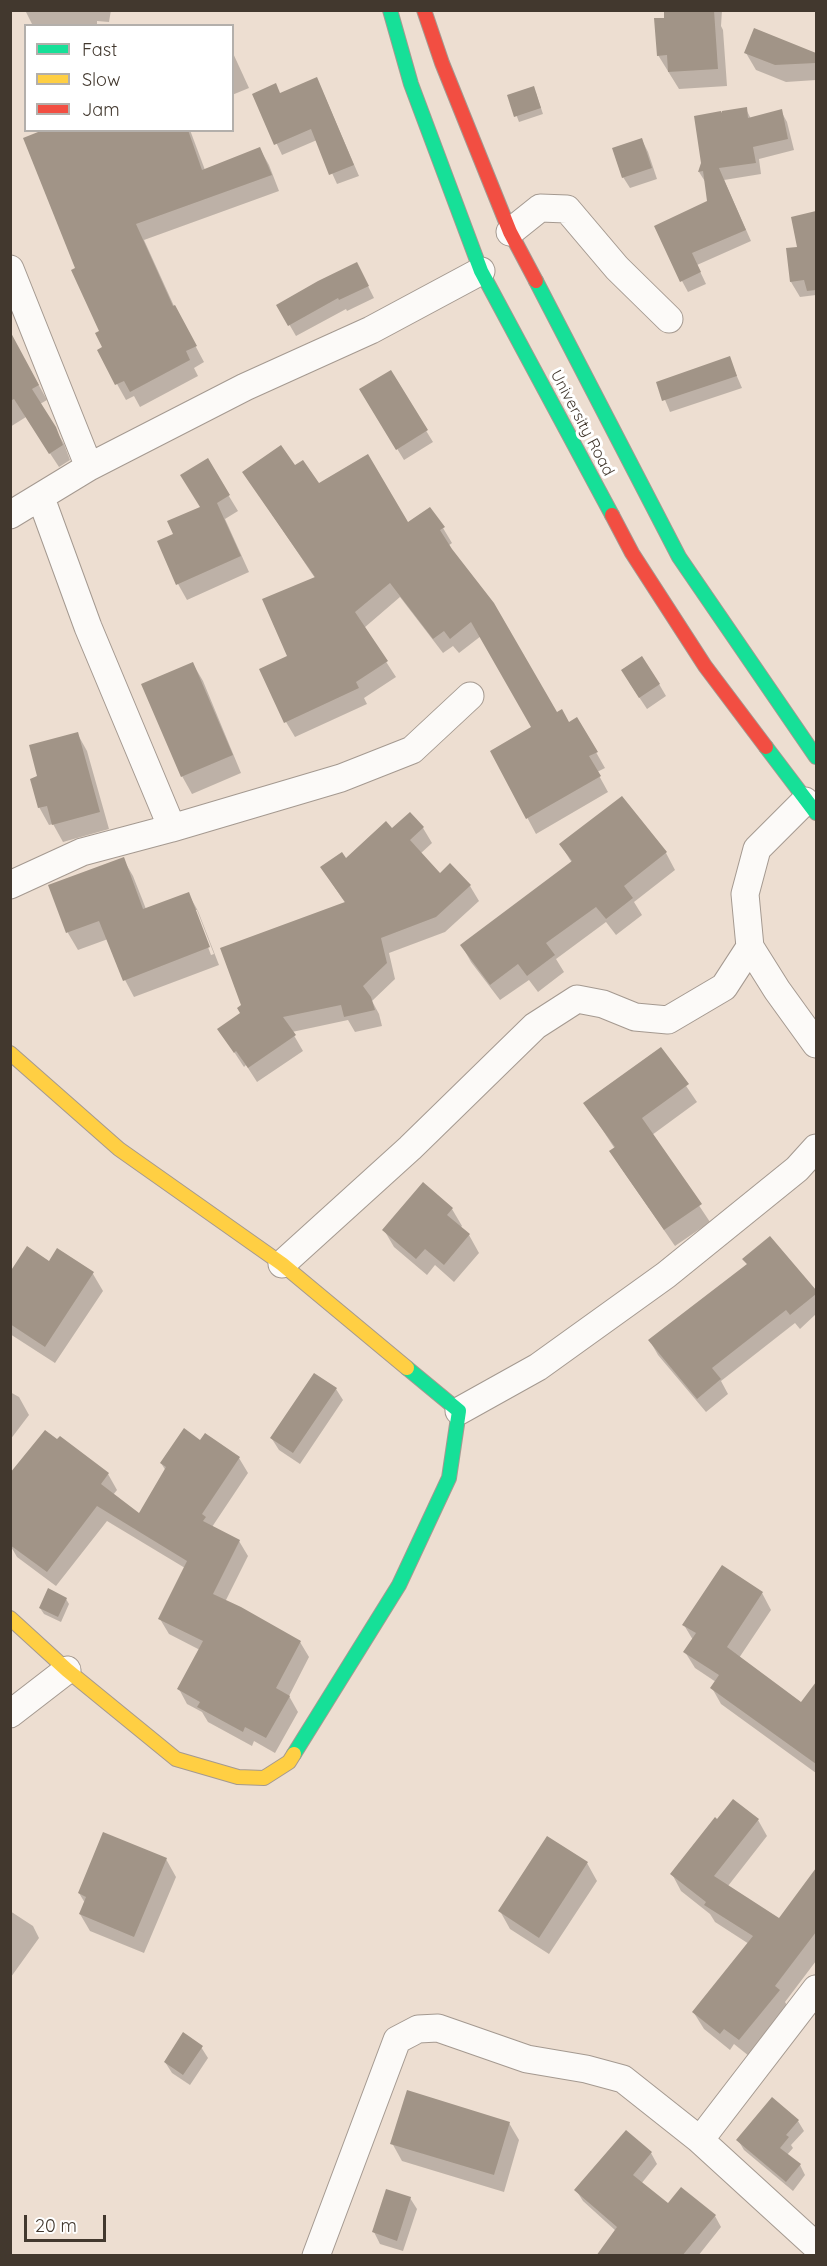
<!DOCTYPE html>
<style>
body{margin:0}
#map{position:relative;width:827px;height:2266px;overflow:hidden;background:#edded1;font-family:Quicksand,sans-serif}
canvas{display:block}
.frame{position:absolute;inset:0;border:12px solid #42382e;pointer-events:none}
.legend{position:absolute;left:24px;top:24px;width:210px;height:108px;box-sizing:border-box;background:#fff;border:2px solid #b3afab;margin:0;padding:8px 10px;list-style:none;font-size:18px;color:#42382e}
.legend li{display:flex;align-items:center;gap:12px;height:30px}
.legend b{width:30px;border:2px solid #b3afab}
.scale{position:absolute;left:24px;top:2215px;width:82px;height:27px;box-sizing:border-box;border:3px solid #42382e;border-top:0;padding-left:8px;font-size:18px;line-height:21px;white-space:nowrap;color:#42382e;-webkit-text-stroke:4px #fff;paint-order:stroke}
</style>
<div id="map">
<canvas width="827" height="2266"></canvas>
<div class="frame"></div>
<ul class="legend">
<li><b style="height:8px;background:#16e098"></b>Fast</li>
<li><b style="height:8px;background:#ffcf43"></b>Slow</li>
<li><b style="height:8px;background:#f24e42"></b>Jam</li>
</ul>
<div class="scale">20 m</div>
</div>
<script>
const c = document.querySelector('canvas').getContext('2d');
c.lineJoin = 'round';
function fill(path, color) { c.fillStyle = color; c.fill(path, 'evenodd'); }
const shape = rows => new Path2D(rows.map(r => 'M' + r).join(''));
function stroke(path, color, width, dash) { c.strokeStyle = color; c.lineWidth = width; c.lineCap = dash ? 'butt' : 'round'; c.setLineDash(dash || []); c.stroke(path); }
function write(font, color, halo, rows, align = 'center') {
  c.font = font + ' Quicksand,sans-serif'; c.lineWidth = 6; c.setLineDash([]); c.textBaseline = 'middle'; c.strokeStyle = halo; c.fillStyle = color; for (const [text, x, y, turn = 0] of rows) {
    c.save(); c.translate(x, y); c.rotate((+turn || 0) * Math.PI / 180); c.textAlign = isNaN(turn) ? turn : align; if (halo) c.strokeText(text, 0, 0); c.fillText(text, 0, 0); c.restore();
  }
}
fill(shape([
 [25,10,111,10,109,22,97,21,97,26,33,26],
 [665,10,722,10,721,26,723,30,727,86,679,89,658,55,666,19],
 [755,30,816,55,816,80,786,82,756,70,746,53],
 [232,51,249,88,232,95],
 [322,90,359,176,337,184,317,140,282,155,254,95],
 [536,93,543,114,519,122,509,96],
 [746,109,751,119,781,111,787,122,794,150,759,159,761,174,724,180,751,241,697,265,706,284,688,292,682,281,709,202,706,183,699,172,721,116],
 [47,130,190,130,205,170,260,149,269,165,279,191,144,240,174,306,204,362,194,368,198,376,140,407,134,396,126,400,117,384,104,348,101,332,77,269],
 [642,140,648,152,657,179,630,188,623,177],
 [816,213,816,295,800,297,791,282,788,249,799,248,793,218],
 [363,276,374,298,347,311,346,309,296,336,278,305],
 [20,351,47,400,40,404,64,444,70,460,59,467,26,417,10,427,10,356],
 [729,358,742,388,670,412,658,383],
 [390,372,433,442,404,460,361,390],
 [207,460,238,511,225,519,249,572,187,600,178,584,175,535,201,507],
 [295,467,318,485,407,525,443,528,452,543,448,546,556,714,569,724,577,719,605,768,597,772,608,792,536,834,492,752,533,727,481,636,459,653,453,646,443,653,400,597,364,628,396,677,364,698,367,704,295,737,286,722,289,657,315,578,244,473],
 [193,664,203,681,241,773,192,794,182,776],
 [629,682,659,684,666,696,647,709],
 [77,733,87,751,109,829,63,842,53,824,49,825,39,807,39,777],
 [621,798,666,853,675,870,634,902,642,915,616,935,606,922,556,959,564,972,538,992,529,980,500,1000,471,962,462,946,572,863,561,845],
 [409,814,423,828,432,843,420,854,440,875,470,886,479,901,445,932,389,953,395,979,372,1001,379,1014,382,1026,355,1032,348,1020,292,1032,303,1051,257,1082,246,1065,244,1067,219,1029,242,1013,346,904,331,882,346,860,392,830],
 [123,859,133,876,146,909,188,893,198,911,219,965,134,997,125,980,108,939,78,950,68,933,50,886],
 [194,910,197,910,214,954,211,955],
 [661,1049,697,1102,652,1135,710,1222,675,1246,621,1168,611,1151,615,1149,585,1103],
 [452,1209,462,1226,460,1228,469,1235,479,1253,454,1282,435,1265,427,1275,394,1247,384,1230],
 [769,1238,816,1293,816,1314,800,1329,795,1323,721,1381,728,1394,706,1412,658,1355,650,1341,748,1265,744,1260],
 [58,1250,93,1274,103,1291,55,1363,10,1334,10,1274,50,1263],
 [336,1389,343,1400,300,1464,279,1450,272,1439],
 [10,1392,19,1397,29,1415,10,1440],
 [200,1442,239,1458,248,1473,212,1527,239,1541,248,1556,225,1602,300,1642,309,1657,289,1696,298,1712,275,1753,254,1741,252,1746,208,1722,202,1712,187,1704,179,1689,200,1650,169,1634,160,1619,185,1568,107,1521,56,1586,17,1557,10,1545,108,1474,117,1490,113,1495,139,1515,166,1471,161,1463],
 [762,1593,771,1610,739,1658,801,1704,816,1684,816,1773,721,1704,712,1688,716,1682,695,1668,685,1652,693,1640,684,1625],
 [66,1599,69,1604,61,1622,44,1614,40,1608],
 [758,1820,767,1836,728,1886,780,1920,816,1871,816,1961,785,2002,788,2007,749,2056,734,2044,730,2050,704,2029,694,2013,749,1944,715,1922,710,1914,681,1891,672,1874],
 [104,1834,166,1859,176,1877,144,1953,90,1931,80,1914,85,1903,79,1893],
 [587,1863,597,1881,549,1954,510,1929,500,1911],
 [10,1911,33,1926,39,1938,11,1977],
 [201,2047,208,2058,190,2085,172,2073,165,2062],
 [798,2121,804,2131,791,2145,793,2148,787,2155,800,2165,805,2175,793,2191,744,2150,738,2140],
 [509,2123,519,2140,504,2192,402,2161,392,2143],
 [651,2153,657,2164,641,2184,668,2205,715,2216,721,2227,698,2256,597,2256,616,2231,583,2201,576,2190],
 [410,2198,417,2209,403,2251,380,2244,374,2232]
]), '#0003');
fill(shape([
 [664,10,714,10,718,69,668,72,667,55,657,56,654,18,664,18],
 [754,28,816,53,816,63,775,65,744,53],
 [317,77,354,165,329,175,311,129,274,145,252,94,276,83,280,93],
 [534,86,541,108,514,117,507,95],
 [747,107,748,118,782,109,788,139,753,147,756,163,719,168,746,230,692,253,701,272,680,282,654,226,707,201,703,171,698,172,701,163,694,116,721,111,721,113,722,111],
 [43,130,188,130,202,170,260,147,272,175,136,224,173,306,175,305,197,346,186,351,190,360,130,392,124,381,115,385,97,350,102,347,95,333,99,331,71,270,75,268,23,138],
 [642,138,652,168,622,178,612,148],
 [816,211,816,290,807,291,804,280,790,282,786,248,797,247,791,217],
 [357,262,369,286,339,300,338,298,288,326,276,305,318,281],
 [10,331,39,385,32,389,56,427,63,445,49,454,14,399,10,401],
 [730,356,737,376,662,401,656,382],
 [391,370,428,430,396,450,359,389],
 [281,445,295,465,303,460,319,483,368,454,408,522,430,507,445,527,440,530,452,549,494,603,557,712,562,709,569,722,577,717,598,752,589,756,601,776,526,819,490,751,531,727,471,622,450,639,444,631,433,639,390,583,355,612,388,661,356,682,359,688,284,723,259,669,287,656,262,599,315,577,242,472],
 [208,458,230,495,217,503,241,556,176,585,157,541,173,534,167,521,200,507,180,475],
 [642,656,660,684,639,698,621,670],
 [193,662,233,755,181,777,141,684],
 [78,732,100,812,52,825,47,806,38,808,30,779,37,776,29,745],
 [622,796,667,852,624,886,633,898,606,919,596,907,546,943,555,955,527,976,518,964,490,985,460,945,572,861,559,844],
 [410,812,424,827,410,840,440,873,450,863,471,885,436,917,381,938,387,963,363,986,371,997,375,1010,344,1017,341,1005,283,1017,296,1035,248,1068,236,1051,234,1053,217,1029,240,1013,237,1008,241,1005,220,948,345,902,320,867,342,852,346,858,386,821,392,828],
 [124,857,143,909,189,892,210,947,123,981,99,921,66,933,48,885],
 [661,1047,689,1084,642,1118,702,1204,664,1230,609,1151,615,1147,583,1103],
 [423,1182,453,1208,447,1215,470,1234,444,1265,425,1249,416,1259,382,1230],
 [770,1236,816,1290,816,1294,790,1315,786,1310,712,1368,721,1379,697,1399,648,1340,747,1264,742,1259],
 [27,1246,49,1261,57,1248,94,1272,45,1347,10,1324,10,1272],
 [314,1373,337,1388,293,1453,270,1438],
 [184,1428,200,1440,205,1433,240,1457,202,1514,206,1517,203,1521,240,1540,213,1594,241,1607,301,1641,276,1688,290,1696,266,1738,245,1727,243,1732,197,1707,200,1702,177,1689,203,1641,158,1619,187,1561,97,1506,47,1572,10,1545,10,1473,45,1430,57,1439,60,1436,109,1473,101,1484,139,1513,166,1467,160,1463],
 [722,1565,763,1592,727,1647,801,1702,816,1682,816,1764,710,1688,719,1675,683,1652,696,1633,682,1625],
 [48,1588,67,1598,58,1617,39,1608],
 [733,1799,759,1819,714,1876,779,1918,816,1868,816,1932,775,1986,780,1990,739,2040,724,2029,720,2034,692,2012,753,1936,704,1905,706,1902,670,1874,715,1817,717,1819],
 [103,1832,167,1858,134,1937,79,1914,86,1897,78,1893],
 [547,1836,588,1862,539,1938,498,1911],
 [183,2032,203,2046,183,2075,164,2062],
 [407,2090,510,2122,494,2175,390,2144],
 [772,2097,799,2120,786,2135,789,2137,780,2148,801,2164,786,2182,736,2140],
 [626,2130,652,2152,633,2175,668,2203,681,2187,716,2215,682,2256,596,2256,617,2227,574,2190],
 [386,2189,411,2197,397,2241,372,2232]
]), '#a19487');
const street = shape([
 [510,232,540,208,567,209,617,268,669,319],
 [10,269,89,467],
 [10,515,89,467,245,387,371,330,481,271],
 [172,828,341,778,412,750,470,696],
 [10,885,82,852,172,828,88,627,41,498],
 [750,947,777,990,816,1044],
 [282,1264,410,1148,535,1026,577,999,603,1004,635,1017,668,1020,724,987,750,947,745,894,757,849,805,801],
 [459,1411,538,1367,666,1275,797,1169,816,1148],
 [10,1714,67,1670],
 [700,2140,816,1989],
 [316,2256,397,2040,418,2029,438,2028,527,2059,586,2069,623,2079,700,2140,816,2246]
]);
const fast = shape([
 [390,10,411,84,481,271,612,515],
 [536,281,679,557,816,757],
 [766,747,816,813],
 [294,1754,399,1585,449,1478,459,1411,407,1368]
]);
const slow = shape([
 [10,1053,119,1149,282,1264,407,1368],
 [10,1618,67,1670,176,1759,238,1777,264,1778,289,1762,294,1754]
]);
const jam = shape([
 [424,10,442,63,510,232,536,281],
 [612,515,632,553,705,666,766,747]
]);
stroke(street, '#a49990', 29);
stroke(fast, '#a49990', 16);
stroke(slow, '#a49990', 16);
stroke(jam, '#a49990', 16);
stroke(street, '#fcfaf8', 27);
stroke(fast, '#16e098', 14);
stroke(slow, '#ffcf43', 14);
stroke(jam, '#f24e42', 14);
write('16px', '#42382e', '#fff', [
 ["University Road",582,423,62]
]);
</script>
